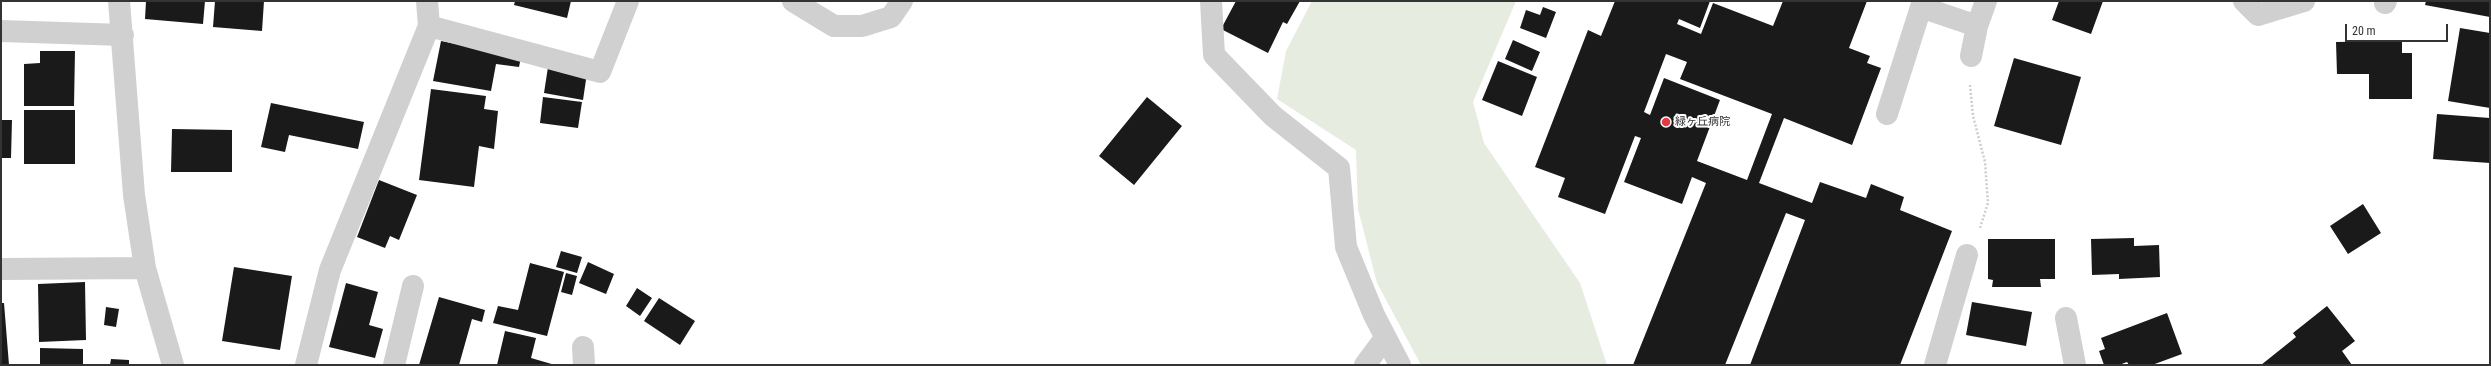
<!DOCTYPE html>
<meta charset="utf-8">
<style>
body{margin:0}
#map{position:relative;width:2491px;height:366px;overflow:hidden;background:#fff;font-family:"Roboto Condensed",sans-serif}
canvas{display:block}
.frame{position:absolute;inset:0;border:2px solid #333;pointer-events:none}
.scale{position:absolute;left:2345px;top:24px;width:103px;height:18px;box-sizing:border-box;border:2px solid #333;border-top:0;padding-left:5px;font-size:12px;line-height:14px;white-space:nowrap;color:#333;-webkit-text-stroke:3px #fff;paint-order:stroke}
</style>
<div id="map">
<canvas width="2491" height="366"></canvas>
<div class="frame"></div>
<div class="scale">20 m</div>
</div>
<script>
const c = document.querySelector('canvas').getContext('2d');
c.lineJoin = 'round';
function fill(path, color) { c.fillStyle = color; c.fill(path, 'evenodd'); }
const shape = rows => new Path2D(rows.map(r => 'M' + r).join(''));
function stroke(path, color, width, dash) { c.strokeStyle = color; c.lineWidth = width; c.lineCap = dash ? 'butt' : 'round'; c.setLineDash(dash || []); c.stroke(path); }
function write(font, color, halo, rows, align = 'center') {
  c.font = font + ' "Roboto Condensed","Noto Sans JP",sans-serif'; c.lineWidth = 4; c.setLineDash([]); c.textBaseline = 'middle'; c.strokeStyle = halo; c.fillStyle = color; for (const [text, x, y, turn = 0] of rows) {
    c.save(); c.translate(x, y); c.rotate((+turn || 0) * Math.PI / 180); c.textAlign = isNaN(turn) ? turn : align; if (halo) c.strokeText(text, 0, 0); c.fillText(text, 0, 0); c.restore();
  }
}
fill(shape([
 [1312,1,1516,1,1473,102,1484,143,1580,283,1607,365,1421,365,1377,283,1358,209,1356,150,1277,99,1286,51]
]), '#e6ecdf');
fill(shape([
 [146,1,205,1,203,24,145,19],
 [215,1,264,1,262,31,213,27],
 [515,1,571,1,567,18,514,5],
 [1236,1,1300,1,1287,24,1283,22,1268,53,1221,29],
 [1615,1,1710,1,1700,28,1679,19,1677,24,1701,34,1713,3,1773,26,1783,1,1867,1,1849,48,1870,56,1867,63,1881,68,1852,145,1784,118,1759,183,1812,203,1820,182,1866,198,1871,184,1904,197,1900,210,1952,231,1900,365,1750,365,1805,220,1786,213,1725,365,1633,365,1706,183,1692,177,1682,204,1624,182,1641,138,1635,136,1605,214,1558,197,1565,178,1535,167,1588,30,1601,36],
 [1666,54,1687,62,1680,79,1772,114,1747,180,1697,161,1720,100,1664,78,1650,115,1644,112],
 [2059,1,2103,1,2091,34,2052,20],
 [2426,1,2490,1,2490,17,2425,5],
 [1543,7,1556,12,1546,38,1520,28,1526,10,1540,15],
 [2460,28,2490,33,2490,108,2448,101],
 [1513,40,1540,52,1532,71,1505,59],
 [441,41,521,57,519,67,496,64,491,91,433,81],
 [2402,41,2402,53,2412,53,2412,99,2369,99,2369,74,2337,74,2336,42],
 [40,51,75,51,74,106,24,106,24,64,40,63],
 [2014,58,2081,77,2061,145,1994,126],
 [1498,61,1537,77,1522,116,1482,100],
 [548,67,587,73,583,100,544,93],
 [431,89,486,96,484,109,498,111,494,149,479,146,474,187,419,180],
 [543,97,582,102,578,128,540,123],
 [1147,97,1182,126,1134,185,1099,156],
 [271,103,364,122,358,149,289,135,285,152,261,147],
 [24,110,75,110,75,164,24,164],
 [2437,114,2490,118,2490,163,2433,159],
 [1,120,12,120,11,158,1,158],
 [172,129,232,130,232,172,171,172],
 [379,180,417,195,399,240,390,236,385,248,357,237],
 [2363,204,2381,233,2348,254,2330,226],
 [2134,238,2134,246,2159,245,2160,277,2119,279,2119,274,2092,275,2091,239],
 [1988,239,2055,239,2055,279,2040,279,2041,287,1992,287,1993,280,1988,279],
 [561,251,582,257,577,273,556,267],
 [588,262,614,274,606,294,579,283],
 [530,263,564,272,547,336,493,323,498,306,518,310],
 [234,267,292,276,280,350,222,341],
 [566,273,577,276,572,295,561,292],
 [85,282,86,340,39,342,38,284],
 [346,283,378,292,369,325,383,329,375,358,329,347],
 [637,288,652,298,640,316,626,306],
 [439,297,485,310,482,322,472,319,459,365,419,365],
 [659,298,695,321,680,345,644,321],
 [1972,302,2032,312,2026,346,1966,335],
 [1,303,4,303,9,365,1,365],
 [2327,306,2355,341,2342,351,2352,365,2261,365,2296,337,2293,333],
 [106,307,119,309,116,327,104,325],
 [2167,313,2182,354,2152,365,2129,365,2127,362,2119,365,2104,365,2099,351,2105,349,2101,338],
 [505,331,536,338,531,358,555,365,497,365],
 [40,348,83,349,83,365,40,365],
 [111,359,129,360,129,365,110,365]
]), '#1a1a1a');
stroke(shape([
 [1970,85,1973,116,1985,162,1988,203,1980,228]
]), '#cdcdcd', 2.5, [2, 2]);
stroke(shape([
 [119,1,134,195,145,268,173,365],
 [793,1,834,26,862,26,891,17,902,1],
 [1211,1,1214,55,1273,116,1339,168,1346,247,1374,315,1400,365],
 [2244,1,2258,15,2304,1],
 [2385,3,2386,1],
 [429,26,600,72,628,1],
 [1,31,123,35],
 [1971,56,1977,26,1986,1],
 [1887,114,1921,7,1977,26],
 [1,269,145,268],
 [2066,318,2075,365],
 [583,347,584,365],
 [306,365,330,270,429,26,427,1],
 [394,365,413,286],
 [1365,365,1385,338],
 [1935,365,1967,255]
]), '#d0d0d0', 22);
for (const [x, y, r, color] of [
 [1666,122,5,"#e63946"]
]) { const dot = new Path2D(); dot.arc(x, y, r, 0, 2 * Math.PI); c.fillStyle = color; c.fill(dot); stroke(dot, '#fff', 1.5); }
write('11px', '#333', '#fff', [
 ["緑ヶ丘病院",1675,122]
], 'left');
</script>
